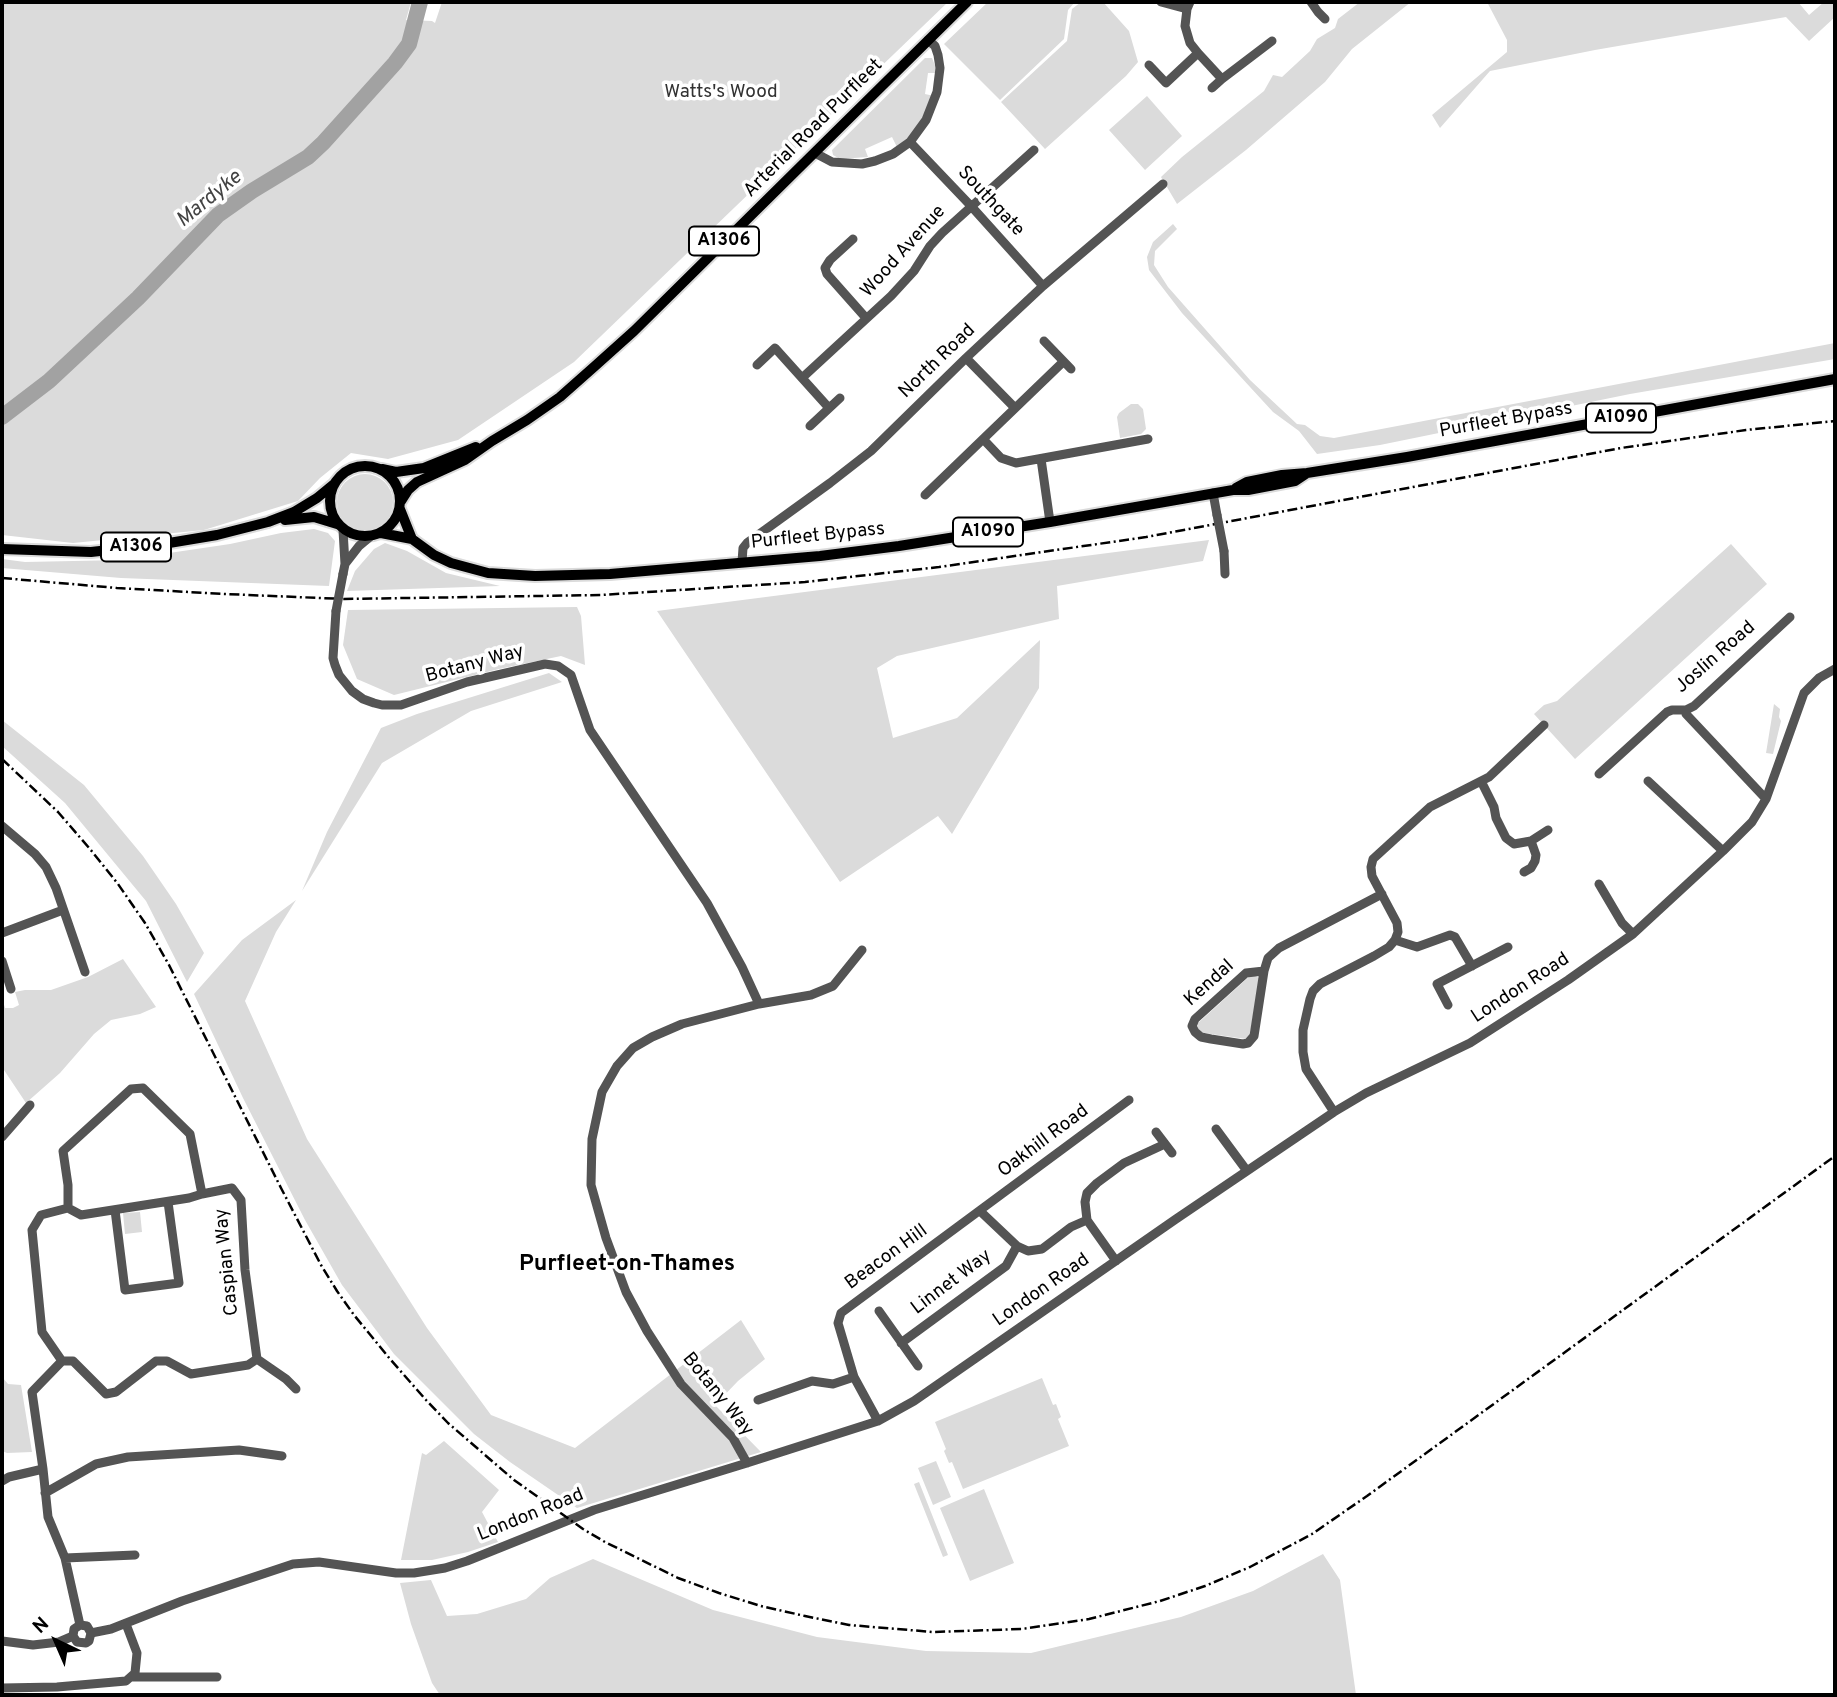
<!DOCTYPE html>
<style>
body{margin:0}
#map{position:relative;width:1837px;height:1697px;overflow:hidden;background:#fff;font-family:Overpass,sans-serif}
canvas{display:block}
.frame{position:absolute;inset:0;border:4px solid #000;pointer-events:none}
.north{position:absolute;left:21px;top:1606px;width:70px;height:70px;-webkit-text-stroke:5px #fff;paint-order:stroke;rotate:316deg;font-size:19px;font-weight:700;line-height:28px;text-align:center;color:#000}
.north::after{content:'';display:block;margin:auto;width:24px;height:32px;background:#000;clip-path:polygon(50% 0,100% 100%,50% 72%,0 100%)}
</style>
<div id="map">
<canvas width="1837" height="1697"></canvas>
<div class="frame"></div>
<div class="north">N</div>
</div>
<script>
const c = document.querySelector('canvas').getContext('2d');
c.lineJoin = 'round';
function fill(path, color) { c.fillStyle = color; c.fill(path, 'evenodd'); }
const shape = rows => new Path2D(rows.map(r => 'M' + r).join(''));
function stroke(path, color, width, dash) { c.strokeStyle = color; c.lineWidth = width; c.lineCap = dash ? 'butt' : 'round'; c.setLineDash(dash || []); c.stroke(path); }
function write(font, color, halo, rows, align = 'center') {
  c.font = font + ' Overpass,sans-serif'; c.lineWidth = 7; c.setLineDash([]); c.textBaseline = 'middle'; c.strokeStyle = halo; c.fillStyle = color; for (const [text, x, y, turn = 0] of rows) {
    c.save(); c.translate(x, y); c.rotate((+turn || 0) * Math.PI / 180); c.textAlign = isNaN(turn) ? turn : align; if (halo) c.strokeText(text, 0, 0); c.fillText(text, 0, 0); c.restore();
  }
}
fill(shape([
 [2,2,411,2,406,20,432,21,435,23,442,2,948,2,574,362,458,440,388,459,351,453,320,478,298,501,204,530,73,543,2,535],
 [988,2,1075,2,1068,10,1064,39,1000,100,944,44],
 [1081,2,1103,2,1129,31,1138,62,1126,76,1045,149,1001,102,1067,41,1072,9],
 [1360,2,1411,2,1352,49,1325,82,1246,150,1177,204,1161,177,1182,157,1264,91,1273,75,1282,77,1310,51,1317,39,1335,28,1338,19],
 [1487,2,1798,2,1809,15,1824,2,1835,2,1835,17,1809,41,1786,17,1595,50,1490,71,1440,128,1432,115,1507,52,1507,40],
 [925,58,932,58,936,68,936,73,928,73,925,94,934,96,914,133,897,147,892,137,865,149,868,157,840,159,833,155,832,150],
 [1147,96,1182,136,1145,170,1109,130],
 [1173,224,1177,229,1155,251,1154,265,1168,287,1250,380,1297,424,1305,425,1320,436,1334,438,1835,343,1835,359,1630,394,1380,445,1317,454,1299,431,1273,412,1182,313,1149,270,1147,257,1153,242],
 [1131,404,1138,404,1143,409,1146,429,1141,434,1120,438,1117,417,1119,413],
 '337 502a28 28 0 1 1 56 0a28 28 0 1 1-56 0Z',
 [314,529,328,533,335,541,329,586,121,578,2,568,2,559,25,562,122,560,230,544,281,533],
 [1209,540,1203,561,1057,586,1059,619,897,656,877,668,893,738,957,718,1040,640,1039,688,952,834,938,816,840,882,657,611],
 [385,543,407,551,446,573,500,586,347,591,355,571,374,549],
 [1731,544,1767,584,1575,759,1534,714,1544,705,1557,701],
 [577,607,581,616,585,665,561,656,499,669,394,695,357,679,343,645,348,610],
 [549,673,562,682,471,711,382,763,302,891,327,832,381,728,417,714],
 [1774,704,1780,709,1779,717,1781,721,1773,754,1766,753],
 [2,720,84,785,143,856,176,904,204,953,187,982,146,901,65,803,2,746],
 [296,900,276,932,245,1001,307,1139,427,1328,491,1415,575,1448,741,1320,765,1359,738,1381,715,1405,761,1452,577,1508,510,1462,474,1434,394,1354,342,1285,305,1220,243,1098,194,994,242,940],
 [123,959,156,1007,140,1014,111,1020,94,1034,60,1073,26,1103,2,1067,2,998,5,1008,13,1008,19,1005,15,992,25,990,51,990,88,977],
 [1252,974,1259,978,1250,1035,1246,1039,1204,1033,1198,1030,1197,1024],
 [140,1212,142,1232,125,1234,123,1213],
 [2,1377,8,1384,21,1385,32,1452,7,1453,2,1451],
 [1042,1378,1053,1405,1056,1404,1061,1417,1058,1419,1069,1446,963,1489,952,1462,949,1463,944,1451,946,1449,935,1422],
 [444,1441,499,1490,482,1512,498,1542,468,1552,432,1560,401,1560,422,1453,426,1455],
 [936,1461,951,1497,933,1505,918,1468],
 [919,1482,948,1555,943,1557,914,1484],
 [984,1489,1014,1563,970,1581,940,1508],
 [1323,1554,1340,1580,1356,1695,440,1695,432,1683,411,1624,400,1583,431,1580,447,1616,477,1614,526,1599,550,1578,593,1559,713,1610,817,1637,926,1651,1031,1653,1181,1617,1253,1591]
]), '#dbdbdb');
stroke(shape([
 [2,417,49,381,138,298,218,215,252,191,308,157,323,143,395,63,409,44,420,2]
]), '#a2a2a2', 16);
const major = shape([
 '330 501a35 35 0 1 1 70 0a35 35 0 1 1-70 0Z',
 [382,469,396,472,424,468,476,447],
 [1236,488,1247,482,1282,475,1307,473,1407,457,1835,379],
 [401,501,408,490,417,482,465,460,492,441,527,420,560,397,595,366,634,331,967,2],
 [400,509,412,539],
 [285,520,314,517,337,524],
 [381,533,412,539,434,555,451,563,488,573,535,576,610,574,820,556,899,546,1050,522,1233,490,1248,490,1295,481,1307,473],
 [2,549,91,552,163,544,217,535,268,522,294,512,317,498,334,484]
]);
stroke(major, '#dbdbdb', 14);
stroke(shape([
 [1161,2,1187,9],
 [1190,2,1187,9,1185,26,1190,43,1198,53,1222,79,1272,41],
 [1311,2,1318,12,1325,19],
 [1149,65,1166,83,1198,53],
 [1212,88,1222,79],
 [910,142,971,206,1043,286],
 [815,153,832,162,862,164,875,161,893,154,910,142,926,120,937,92,940,68,938,55,935,46,928,40],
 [853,239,830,260,825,268,827,274,866,318],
 [1044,341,1071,369],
 [966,358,1015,408],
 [757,365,775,348,829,408],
 [802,378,891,296,914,271,930,246,942,233,1034,150],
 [810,426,840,398],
 [983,439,1001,458,1016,463,1148,439],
 [1041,459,1050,522],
 [1213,493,1217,515],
 [925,495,1063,362],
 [1224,551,1225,574],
 [742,562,743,548,747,543,830,483,871,451,966,358,1043,286,1163,184],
 [345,564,359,546,371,536],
 [343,574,345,564,343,530],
 [336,611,333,658,335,665,339,675,352,691,363,699,374,703,382,705,401,705,467,682,545,664,558,666,571,675,590,730,707,903,742,967,759,1004],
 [1686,710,1686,714,1766,799],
 [1599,774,1667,712,1672,710,1686,710,1694,706,1790,617],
 [1481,781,1494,807,1496,818,1506,838,1514,844,1531,841,1548,830],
 [1648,781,1723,851],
 [2,826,35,854,46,867,56,888,85,972],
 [1524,872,1531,868,1535,861,1536,855,1531,841],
 [1599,884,1622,923,1633,934],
 [2,933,63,910],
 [1395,940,1417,947,1450,935,1455,937,1472,966],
 [2,961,11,989],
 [1264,971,1246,973,1195,1019,1192,1026,1195,1032,1201,1037,1211,1039,1243,1044,1248,1043,1254,1036,1264,971,1268,958,1279,948,1382,894],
 [1448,1005,1437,984,1508,947],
 [1334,1112,1306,1069,1303,1052,1303,1030,1310,999,1313,991,1320,984,1374,956,1389,947,1395,940,1398,932,1397,923,1372,876,1371,867,1373,859,1430,807,1489,777,1544,725],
 [1216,1129,1247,1171],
 [1156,1132,1172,1153],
 [2,1137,30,1105],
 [68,1208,81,1215,189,1198,202,1194],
 [115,1210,125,1290,179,1283,168,1202],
 [980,1211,1017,1246,1028,1251,1042,1249,1071,1227,1087,1220,1116,1261],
 [1087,1220,1085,1202,1087,1193,1097,1183,1124,1163,1165,1144],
 [879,1311,918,1366],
 [901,1343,1006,1266,1017,1246],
 [257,1359,286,1379,296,1389],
 [758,1400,812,1381,833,1384,854,1377],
 [878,1421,854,1377,838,1323,841,1313,1129,1100],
 [747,1463,733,1438,681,1384,647,1331,626,1292,606,1238,591,1185,592,1139,602,1092,617,1066,633,1048,652,1037,682,1024,759,1004,811,995,833,986,862,950],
 [43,1469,32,1392,62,1361,42,1332,32,1230,41,1215,68,1208,68,1185,63,1151,131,1089,143,1088,190,1134,202,1194,232,1188,241,1200,245,1270,257,1359,248,1365,191,1374,167,1361,156,1361,116,1392,106,1394,73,1361,62,1361],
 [2,1481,9,1477,43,1469,48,1517,65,1558,80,1625],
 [45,1493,96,1464,128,1457,239,1450,282,1456],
 [65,1558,135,1555],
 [91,1633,111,1629,182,1601,293,1564,319,1562,396,1573,414,1573,445,1568,467,1561,594,1510,747,1463,878,1421,914,1401,1176,1219,1334,1112,1366,1093,1470,1043,1568,980,1633,934,1723,851,1752,822,1766,799,1804,693,1819,678,1835,669],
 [73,1636,77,1642,86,1643,89,1641,91,1633],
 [2,1641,33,1645,59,1642,73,1636,74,1629,80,1625,87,1626,91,1633],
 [131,1677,217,1677],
 [2,1688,57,1687,126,1681,135,1673,137,1653,126,1624]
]), '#545454', 9);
stroke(major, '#000', 10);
stroke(shape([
 [2,578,117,588,225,594,344,599,601,595,805,582,939,567,1146,537,1621,448,1746,430,1835,421],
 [2,759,58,812,90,849,118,884,145,923,169,965,281,1188,321,1265,337,1291,354,1315,390,1359,426,1400,448,1423,514,1480,583,1529,605,1542,678,1578,719,1593,761,1606,805,1616,849,1625,933,1632,1022,1629,1089,1619,1160,1601,1205,1586,1250,1567,1312,1534,1367,1496,1835,1156]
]), '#000', 2.5, [10, 3.5, 2, 3.5]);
stroke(shape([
 [1217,515,1224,551],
 [336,611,343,574]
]), '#545454', 9);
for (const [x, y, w] of [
 [724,241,70],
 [1621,418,70],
 [988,532,70],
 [136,547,70]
]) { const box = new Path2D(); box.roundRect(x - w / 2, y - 14.5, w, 29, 5); c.fillStyle = '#fff'; c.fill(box); stroke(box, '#000', 2); }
write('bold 18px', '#000', null, [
 ["A1306",724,241],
 ["A1090",1621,418],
 ["A1090",988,532],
 ["A1306",136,547]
]);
write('19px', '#323232', '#fff', [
 ["Watts's Wood",721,93]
]);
write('19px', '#000', '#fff', [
 ["Arterial Road Purfleet",814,129,-45],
 ["Southgate",990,202,47],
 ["Wood Avenue",904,252,-48],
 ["North Road",938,362,-44],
 ["Purfleet Bypass",1506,421,-10],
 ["Purfleet Bypass",818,537,-6],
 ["Joslin Road",1716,658,-41],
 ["Botany Way",475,665,-15],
 ["Kendal",1210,984,-42],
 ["London Road",1521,989,-33],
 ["Oakhill Road",1044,1142,-37],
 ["Beacon Hill",887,1258,-36],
 ["Caspian Way",228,1262,-96],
 ["Linnet Way",952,1283,-37],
 ["London Road",1042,1291,-35],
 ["Botany Way",717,1395,51],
 ["London Road",531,1516,-22]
]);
write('italic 21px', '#434343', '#fff', [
 ["Mardyke",210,200,-39]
]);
write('bold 23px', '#000', '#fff', [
 ["Purfleet-on-Thames",627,1265]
]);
</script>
